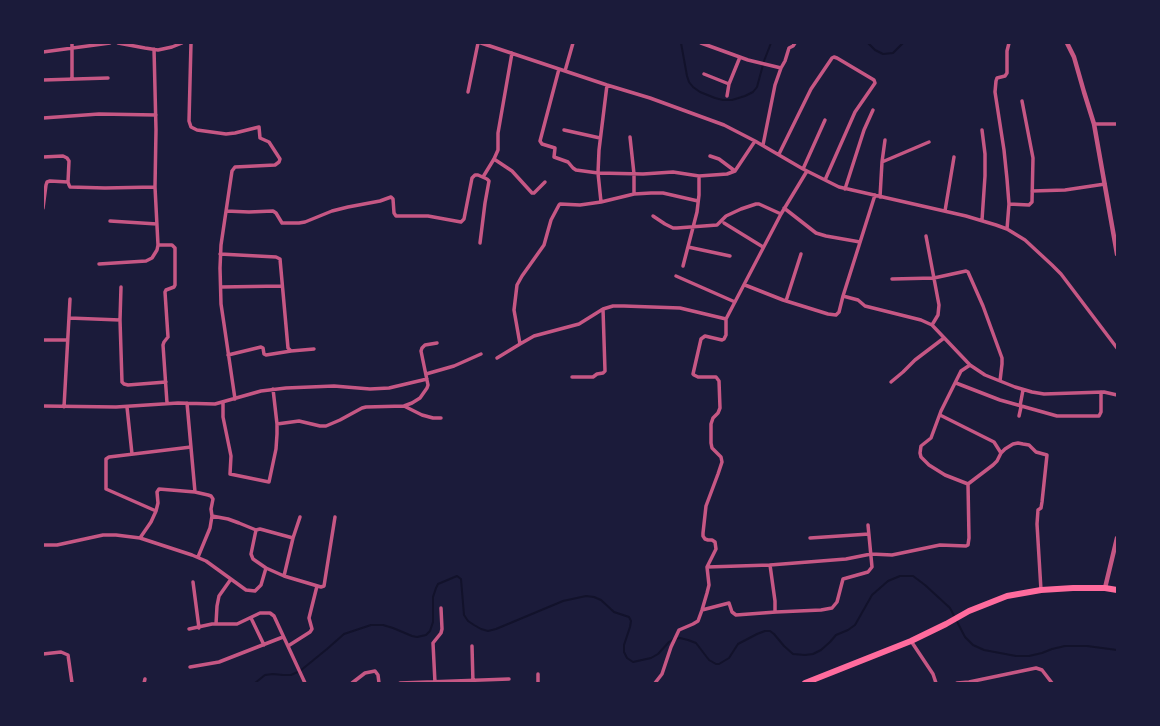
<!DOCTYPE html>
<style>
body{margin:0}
#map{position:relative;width:1160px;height:726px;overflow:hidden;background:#1b1b3a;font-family:Karla,sans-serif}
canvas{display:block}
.frame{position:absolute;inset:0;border:44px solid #1b1b3a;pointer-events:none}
</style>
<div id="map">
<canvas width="1160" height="726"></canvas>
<div class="frame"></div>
</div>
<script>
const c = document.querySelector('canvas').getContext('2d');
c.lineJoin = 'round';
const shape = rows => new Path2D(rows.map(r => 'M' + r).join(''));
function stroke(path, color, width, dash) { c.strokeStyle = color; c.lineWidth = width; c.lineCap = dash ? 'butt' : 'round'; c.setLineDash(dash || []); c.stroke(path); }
stroke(shape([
 [681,43,687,76,689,82,693,87,700,92,715,98,723,100,732,100,745,96,753,92,757,87,764,61,771,43],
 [868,43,875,50,883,54,893,53,903,43],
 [255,683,265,675,273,674,283,675,291,675,300,671,327,649,344,634,371,625,383,625,393,628,412,636,417,637,426,635,430,631,433,622,433,597,436,588,438,584,457,576,461,579,464,615,468,621,474,625,481,629,488,631,496,629,563,601,586,596,594,597,601,600,614,612,629,617,631,621,630,627,624,645,624,652,627,658,633,662,651,658,658,654,669,642,674,639,680,638,688,640,696,643,709,660,716,664,719,664,729,658,738,644,757,634,765,631,770,631,774,634,784,646,793,654,805,655,813,654,821,650,830,642,836,635,848,630,855,625,872,595,888,581,900,576,913,576,925,585,950,608,965,637,973,645,984,650,1016,656,1029,656,1042,653,1052,649,1065,646,1087,646,1117,650]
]), '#12122b', 2);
stroke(shape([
 [72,43,72,79],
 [118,43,145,48,158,50,172,47,182,43],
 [191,43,189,121,191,127,197,130,226,134,235,133,259,127,260,138,269,142,280,159,279,162,275,165,235,167,232,171,221,245,220,268,221,304,224,324,235,399],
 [481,43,607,85,650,98,724,125,755,141,803,169,839,187,966,216,996,225,1007,229,1025,240,1052,265,1061,274,1117,348],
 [701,43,748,60,781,68,775,85,763,145],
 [43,52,110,43],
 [781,68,785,61,789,48,793,46,795,43],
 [559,69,540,141,542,144,555,148,554,157,568,162,573,168,576,170,598,173,601,202,634,194,651,193,663,193,698,201],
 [565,71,573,43],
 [704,74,729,84],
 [43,80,108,78],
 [607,85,599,150,598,173,643,174,673,172,699,176,727,174,735,171,755,141],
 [468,92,478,43],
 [727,96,729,84,740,57],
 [43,118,99,114,156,115],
 [1094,124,1117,124],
 [564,130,600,138],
 [630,137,634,174,634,194],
 [779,154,811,89,832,58,834,57,837,58,874,80,875,83,855,112,825,180],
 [710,156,719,159,735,171],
 [43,157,63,156,67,158,69,161,68,182,69,185,70,187,105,188,155,187],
 [494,159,512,171,532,193,534,193,545,182],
 [882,162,929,142],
 [803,169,825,120],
 [483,177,494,159,498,150,498,133,512,53],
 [845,189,864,130,873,110],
 [1032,191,1065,190,1105,184],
 [875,195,843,296,858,300,865,306,921,320,932,325,970,365,985,375,1015,387,1032,392,1044,394,1104,392,1117,395],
 [880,197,882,162,885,140],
 [1009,204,1029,205,1032,202,1033,158,1022,101],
 [43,208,46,185,47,182,50,181,68,182],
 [784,208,816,233,826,236,860,242],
 [226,211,249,212,273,211,276,213,282,223,299,223,305,222,332,211,348,207,380,201,391,197,393,199,394,213,396,216,428,216,461,222,464,219,472,178,475,175,478,175,487,179,489,181,485,203,480,243],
 [945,211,954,157],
 [653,216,665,224,673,228,677,228,717,225,726,216,741,209,756,204,759,204,781,214],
 [982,220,985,176,985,154,982,130],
 [110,221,157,224],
 [724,223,763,247],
 [1007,229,1009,204,1007,179,1004,150,995,92,996,81,997,78,1005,76,1007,73,1007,51,1009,43],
 [926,236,939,305,938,315,932,325],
 [158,245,172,245,175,248,175,285,174,287,166,290,165,292,168,337,164,342,163,345,167,403],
 [688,247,730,256],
 [220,254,276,257,280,259,288,348,291,351],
 [99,264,146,261,152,258,157,250,158,245,155,187,156,130,154,49],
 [683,266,697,212,699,195,699,176],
 [676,276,735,302],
 [892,279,934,278,966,271,968,272,983,306,1002,358,1002,364,1000,381],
 [745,285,783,300,828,314,836,315,839,312,843,296],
 [121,287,120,320,122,382,124,384,128,385,166,382],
 [221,287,282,286],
 [786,301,801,254],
 [69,318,120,320],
 [43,340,67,340],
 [520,344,514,310,517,285,522,276,544,245,551,220,559,205,560,204,580,205,601,202],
 [228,355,261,347,263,348,264,354,266,355,291,351,314,349],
 [497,358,520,344,534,336,579,324,603,309,613,306,624,306,680,308,726,319,781,214,807,171],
 [970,365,961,371,941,411,931,438,921,446,920,453,921,457,929,465,945,475,968,484,993,465,997,461,1001,453,1005,449,1013,444,1018,443,1023,444,1029,445,1036,452,1047,455,1042,502,1041,508,1038,510,1037,524,1041,590],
 [426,374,454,366,481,354],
 [572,377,593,377,597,374,603,373,605,371,603,309],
 [891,382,903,372,915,360,944,338],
 [956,383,1000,400,1057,416,1099,416,1101,412,1101,392],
 [223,402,223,417,231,456,230,474,269,482,276,449,277,434,277,424,273,389],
 [187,403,195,492,208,495,211,496,213,499,211,509,212,516,210,528,198,557],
 [43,406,116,407,178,403,215,404,261,391,286,388,334,386,370,389,389,388,427,379],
 [404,406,422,415,433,418,441,418],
 [1020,406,1023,390],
 [64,407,70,299],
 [127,407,132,454],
 [940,415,994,442,1001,453],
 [1019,416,1021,407],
 [277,424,299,421,320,426,326,426,340,420,362,408,366,407,404,406,412,403,420,398,427,388,428,385,421,351,422,348,425,345,437,343],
 [156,511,158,503,157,492,159,489,195,492],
 [212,516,228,519,239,523,256,530],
 [140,538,151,522,156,511,106,489,106,459,109,457,191,447],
 [810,538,869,534],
 [43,545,57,545,103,535,116,535,140,538,192,555,206,561,246,590,255,591,261,585,266,568,253,559,251,554,256,530,260,529,293,538,300,517],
 [770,565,775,601,775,611,776,612,821,610,832,608,837,602,843,579,868,572,872,567,868,525],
 [707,567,770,565,846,559,871,554,892,555,940,545,966,546,968,545,969,538,968,484],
 [266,568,284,576,321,587,324,586,335,517],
 [284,576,293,538],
 [193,582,199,628],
 [702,610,729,603,732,612,736,615,776,612],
 [251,618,264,645],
 [216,624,217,606,219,596,231,579],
 [189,629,212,624,237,624,260,613,270,613,274,616,305,683],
 [911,641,933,674,936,683],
 [288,646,310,632,312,629,309,618,317,586],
 [472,646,473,683],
 [43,654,61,652,68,655,72,683],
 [190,667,219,662,283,637],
 [144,683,145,679],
 [352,683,365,673,375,671,378,675,379,683],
 [400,683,509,679],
 [435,683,433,643,441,633,442,629,441,608],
 [538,683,538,674],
 [655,683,662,674,671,647,679,630,693,624,698,621,702,610,707,593,709,585,707,567,716,549,715,542,712,540,708,540,705,539,703,536,703,533,706,506,718,474,722,462,721,457,712,448,711,443,711,424,713,418,718,413,720,408,719,381,716,377,698,377,694,375,693,374,701,339,705,336,722,340,724,339,726,335,726,319],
 [957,683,969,682,1036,668,1042,670,1052,683]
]), '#c65784', 3.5);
stroke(shape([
 [1067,43,1074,57,1084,92,1094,124,1117,254],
 [1105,588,1117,538]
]), '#c65784', 4.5);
stroke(shape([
 [805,683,911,641,946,624,969,611,1007,596,1041,590,1073,588,1105,588,1117,590]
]), '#ff6b9d', 6);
</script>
